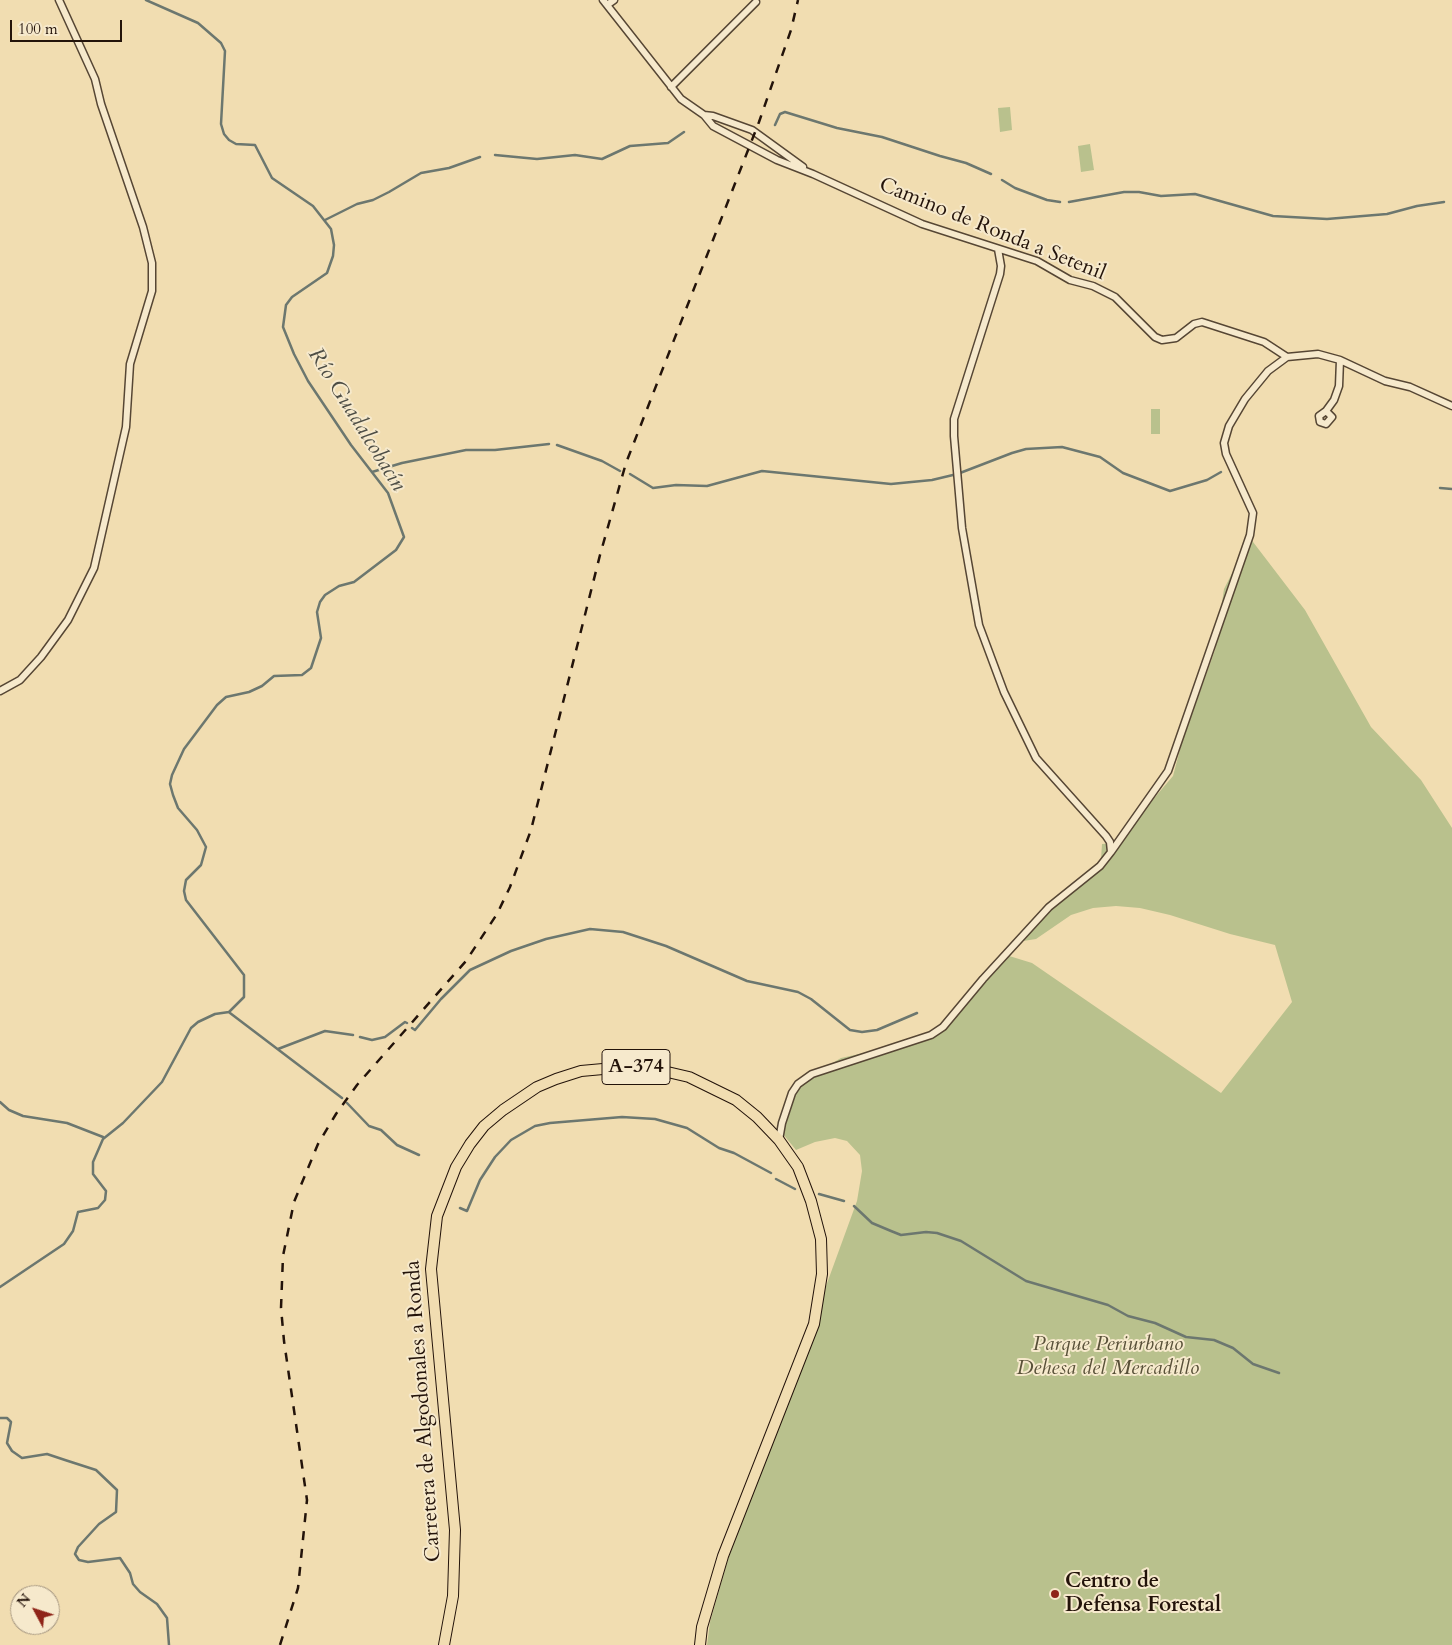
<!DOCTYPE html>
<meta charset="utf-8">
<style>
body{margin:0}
#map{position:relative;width:1452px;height:1645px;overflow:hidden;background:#f1ddb1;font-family:Cardo,serif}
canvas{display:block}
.north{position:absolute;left:10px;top:1585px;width:50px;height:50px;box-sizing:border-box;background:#f6e9cc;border:1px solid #a2937e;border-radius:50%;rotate:310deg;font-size:14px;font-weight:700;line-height:20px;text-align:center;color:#23130a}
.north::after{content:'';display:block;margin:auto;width:18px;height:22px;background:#8f2418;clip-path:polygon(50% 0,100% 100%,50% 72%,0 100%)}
.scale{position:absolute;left:10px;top:20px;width:112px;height:22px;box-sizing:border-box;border:2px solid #23130a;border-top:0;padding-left:6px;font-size:15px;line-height:18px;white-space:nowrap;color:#23130a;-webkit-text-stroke:4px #f6e9cc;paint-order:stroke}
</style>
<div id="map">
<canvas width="1452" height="1645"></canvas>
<div class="north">N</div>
<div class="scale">100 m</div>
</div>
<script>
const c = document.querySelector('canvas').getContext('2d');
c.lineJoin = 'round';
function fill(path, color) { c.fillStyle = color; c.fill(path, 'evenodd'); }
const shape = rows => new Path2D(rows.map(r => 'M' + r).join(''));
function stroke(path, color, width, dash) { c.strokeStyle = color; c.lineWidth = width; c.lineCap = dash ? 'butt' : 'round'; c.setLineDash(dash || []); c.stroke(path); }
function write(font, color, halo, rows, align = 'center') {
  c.font = font + ' Cardo,serif'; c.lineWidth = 4; c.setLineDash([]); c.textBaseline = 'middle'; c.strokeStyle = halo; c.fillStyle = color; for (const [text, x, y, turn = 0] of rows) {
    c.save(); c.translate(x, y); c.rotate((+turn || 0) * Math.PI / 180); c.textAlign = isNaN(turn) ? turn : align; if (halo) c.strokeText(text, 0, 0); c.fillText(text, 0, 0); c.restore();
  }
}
fill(shape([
 [1010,107,1012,130,1000,132,998,108],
 [1090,144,1094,170,1081,172,1078,146],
 [1151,409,1160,409,1160,434,1151,434],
 [1250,538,1305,610,1371,727,1421,780,1452,828,1452,1645,707,1645,710,1622,728,1559,818,1324,826,1286,857,1201,862,1171,860,1155,847,1141,835,1138,815,1142,796,1150,778,1128,793,1093,805,1079,841,1058,900,1045,925,1036,941,1025,1006,955,1032,963,1221,1093,1292,1002,1275,945,1230,934,1170,915,1140,908,1116,906,1093,908,1071,915,1036,939,1017,942,1060,900,1076,889,1091,875,1101,859,1102,844,1116,843,1173,776,1182,742,1215,650,1224,589]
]), '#b9c18d');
stroke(shape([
 [775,125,780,114,785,112,837,128,882,137,940,156,966,163,991,174],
 [495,155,537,159,575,155,602,159,630,146,668,143,684,132],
 [1002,180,1015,188,1047,200,1060,202],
 [1069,202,1124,192,1139,192,1161,196,1195,194,1273,216,1327,219,1387,214,1417,206,1444,202],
 [325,220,357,204,373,200,389,192,421,173,449,168,480,157],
 [557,445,602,461,620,471],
 [372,472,402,463,466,450,495,450,549,444],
 [960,473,1012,453,1026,449,1062,447,1100,457,1123,473,1170,491,1207,480,1221,472],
 [630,474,653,488,676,485,707,486,762,471,891,484,932,480,953,475],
 [1440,488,1452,489],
 [230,1013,342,1098],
 [412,1028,415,1030,441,999,470,970,511,951,546,939,590,929,623,932,666,946,747,981,798,992,811,999,850,1030,862,1032,877,1030,917,1013],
 [360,1037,372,1040,385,1037,405,1022,407,1023],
 [278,1049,325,1031,353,1035],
 [0,1102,9,1110,23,1116,67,1123,103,1137],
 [347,1103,369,1126,381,1130,397,1145,419,1155],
 [776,1179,795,1189],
 [819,1194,844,1201],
 [854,1206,872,1223,891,1231,901,1235,926,1232,937,1233,961,1241,1026,1281,1108,1305,1128,1316,1155,1323,1186,1337,1214,1340,1233,1348,1253,1364,1279,1373],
 [460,1208,467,1211,480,1180,495,1157,511,1140,535,1126,550,1123,622,1117,655,1119,687,1128,719,1148,734,1153,771,1173],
 [0,1287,64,1244,73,1231,78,1212,98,1208,105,1200,106,1191,93,1174,93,1162,103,1139,123,1123,162,1082,191,1028,198,1022,215,1014,229,1012,244,997,244,975,186,900,184,891,186,880,201,865,206,847,197,830,178,808,173,795,170,784,172,775,184,749,217,705,226,697,249,692,262,686,274,676,302,675,311,668,321,638,317,612,320,602,325,595,339,586,354,582,396,550,404,537,388,493,351,445,308,381,294,354,283,327,286,305,292,297,327,273,333,256,334,245,331,229,313,206,272,178,255,145,236,144,229,140,224,134,221,124,225,51,221,43,198,23,146,0],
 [0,1418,7,1418,11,1422,7,1443,12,1451,22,1458,47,1454,65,1460,96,1470,117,1490,116,1512,99,1524,78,1547,75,1554,79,1560,88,1562,120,1558,130,1573,133,1584,140,1592,157,1604,167,1618,169,1645]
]), '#6c776f', 2.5);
const minor = shape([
 [603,0,681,99,704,115,713,126,777,160,813,174,922,224,1037,261,1070,280,1093,286,1115,297,1155,337,1162,340,1176,338,1194,324,1202,322,1264,342,1287,357,1318,354,1340,360,1385,381,1410,387,1452,406],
 [607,5,614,0],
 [671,87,756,2],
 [704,115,713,116,752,130,803,167],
 [1326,411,1332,417,1326,424,1320,422,1319,416,1326,411,1334,400,1339,386,1340,360],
 [0,691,20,680,41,657,68,620,94,568,126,427,130,364,152,291,152,263,143,227,101,104,95,79,59,0],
 [1111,852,1168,771,1250,535,1253,513,1226,454,1224,443,1229,426,1245,399,1268,371,1287,357],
 [779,1140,782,1123,792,1093,798,1084,812,1074,931,1035,943,1027,983,979,1049,907,1100,866,1111,852,1110,842,1106,836,1036,758,1004,692,979,625,962,528,954,436,954,419,1000,274,1001,266,998,249]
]);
const primary = shape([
 [444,1645,453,1596,455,1530,431,1269,437,1216,456,1167,470,1144,484,1126,503,1110,537,1087,556,1079,581,1071,625,1067,646,1067,689,1077,736,1100,757,1117,779,1140,798,1167,811,1201,821,1239,822,1274,814,1324,723,1556,702,1627,700,1645]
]);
stroke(minor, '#564634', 9);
stroke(primary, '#23130a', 12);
stroke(minor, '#f6e9cc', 6);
stroke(primary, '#f1ddb1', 10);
stroke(shape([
 [280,1645,298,1588,307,1500,284,1341,281,1308,283,1256,294,1202,318,1144,336,1114,357,1085,466,961,497,914,510,887,531,830,600,555,626,463,759,122,791,30,798,0]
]), '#23130a', 2.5, [9, 9]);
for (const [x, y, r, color] of [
 [1055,1594,5,"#8f2418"]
]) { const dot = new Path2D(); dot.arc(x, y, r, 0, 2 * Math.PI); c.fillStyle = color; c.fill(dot); stroke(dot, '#f6e9cc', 2); }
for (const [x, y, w] of [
 [636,1067,68]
]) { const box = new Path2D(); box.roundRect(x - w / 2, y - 17.5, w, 35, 4); c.fillStyle = '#f6e9cc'; c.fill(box); stroke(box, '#23130a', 1); }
write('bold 20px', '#23130a', null, [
 ["A-374",636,1067]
]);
write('21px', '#23130a', '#f6e9cc', [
 ["Camino de Ronda a Setenil",992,230,22],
 ["Carretera de Algodonales a Ronda",424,1411,-94]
]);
write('italic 21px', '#585038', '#f6e9cc', [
 ["Parque Periurbano",1108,1345],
 ["Dehesa del Mercadillo",1108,1369]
]);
write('bold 21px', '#23130a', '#f6e9cc', [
 ["Centro de",1065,1582],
 ["Defensa Forestal",1065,1606]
], 'left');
write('italic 22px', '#4d4d45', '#f6e9cc', [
 ["Río Guadalcobacín",356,420,58]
]);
</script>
